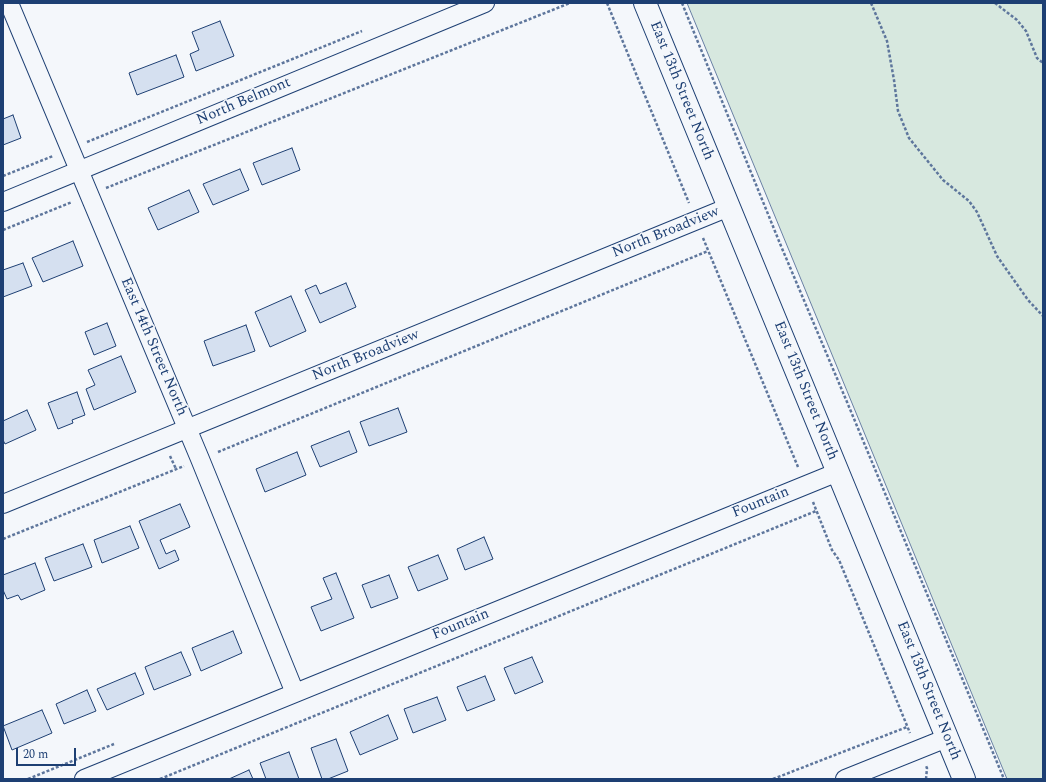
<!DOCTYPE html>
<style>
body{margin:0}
#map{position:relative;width:1046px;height:782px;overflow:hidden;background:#f4f7fb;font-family:Spectral,serif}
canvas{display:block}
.frame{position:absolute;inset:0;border:4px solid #1d3f73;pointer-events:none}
.scale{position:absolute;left:16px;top:748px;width:60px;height:18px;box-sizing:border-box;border:2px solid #1d3f73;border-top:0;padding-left:5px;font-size:12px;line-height:14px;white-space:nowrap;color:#1d3f73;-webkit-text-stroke:3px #f4f7fb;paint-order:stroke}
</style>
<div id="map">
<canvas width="1046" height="782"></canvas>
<div class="frame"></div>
<div class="scale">20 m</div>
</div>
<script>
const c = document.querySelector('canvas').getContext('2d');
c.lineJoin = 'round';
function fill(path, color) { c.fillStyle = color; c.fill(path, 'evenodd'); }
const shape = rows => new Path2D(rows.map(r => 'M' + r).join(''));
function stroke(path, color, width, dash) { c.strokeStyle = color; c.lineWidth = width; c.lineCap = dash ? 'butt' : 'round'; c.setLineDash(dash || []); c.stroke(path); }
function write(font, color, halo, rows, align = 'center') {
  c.font = font + ' Spectral,serif'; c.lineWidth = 3; c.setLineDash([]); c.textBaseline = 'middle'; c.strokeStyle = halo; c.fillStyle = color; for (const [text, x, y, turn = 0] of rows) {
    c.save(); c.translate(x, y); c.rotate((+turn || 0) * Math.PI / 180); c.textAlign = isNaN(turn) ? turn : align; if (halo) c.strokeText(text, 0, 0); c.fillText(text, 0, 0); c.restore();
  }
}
const green = shape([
 [687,3,1043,3,1043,779,1007,779,687,3]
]);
fill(green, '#d7e8df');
stroke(green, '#687fa3', 1);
const building = shape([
 [220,21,234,56,196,71,190,54,199,50,192,32,220,21],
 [176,55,184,77,137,95,129,73,176,55],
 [13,115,21,138,3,145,3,119,13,115],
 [292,148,300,170,262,185,253,163,292,148],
 [240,169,249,190,213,205,203,184,240,169],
 [189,190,199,212,158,230,148,208,189,190],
 [73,241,83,266,43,282,32,258,73,241],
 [23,263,32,286,3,297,3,270,23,263],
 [346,283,356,307,320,323,305,290,316,285,320,294,346,283],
 [291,296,306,331,270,347,255,312,291,296],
 [107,323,116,346,94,355,85,332,107,323],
 [246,325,255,351,213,366,204,341,246,325],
 [121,356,136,392,94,410,86,389,95,385,88,370,121,356],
 [77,392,85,415,72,420,73,423,58,429,48,403,77,392],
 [398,408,407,432,369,446,360,422,398,408],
 [27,410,36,430,5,444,3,440,3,421,27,410],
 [349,431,357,452,320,467,311,446,349,431],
 [297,452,306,475,265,492,256,469,297,452],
 [180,504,190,527,160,540,166,554,175,550,179,560,159,569,139,521,180,504],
 [130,526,139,548,102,563,94,540,130,526],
 [484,537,493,559,465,570,457,549,484,537],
 [83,544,92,567,54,581,45,558,83,544],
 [438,555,448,579,418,591,408,567,438,555],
 [35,563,45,590,21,600,18,595,7,599,3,590,3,575,35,563],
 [336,573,354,618,321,631,311,607,332,599,323,578,336,573],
 [389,575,398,598,371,608,362,585,389,575],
 [233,631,242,653,201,671,192,648,233,631],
 [181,652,191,675,154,690,145,667,181,652],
 [532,657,543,682,515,694,504,668,532,657],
 [135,673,144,694,107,710,97,689,135,673],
 [485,676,495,700,467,711,457,687,485,676],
 [87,690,96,711,64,724,56,704,87,690],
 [437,697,446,720,413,733,404,709,437,697],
 [42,710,52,733,12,750,3,726,42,710],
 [388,715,398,739,360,755,350,732,388,715],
 [336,739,348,771,328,779,322,779,311,748,336,739],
 [289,752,299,779,266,779,260,763,289,752],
 [249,770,253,779,229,779,249,770]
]);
fill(building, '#d5e0f0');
stroke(building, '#1d3f73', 1);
const street = shape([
 [9,3,200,459,295,693],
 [3,202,485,3],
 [3,504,729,207],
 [84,779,838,472],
 [845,779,947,738]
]);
const secondary = shape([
 [645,3,964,779]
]);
stroke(street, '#1d3f73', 20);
stroke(secondary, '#1d3f73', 24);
stroke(shape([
 [607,3,689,203],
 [682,3,781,246,847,402,1004,779],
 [871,3,887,41,894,80,898,111,909,138,943,180,969,201,977,212,997,256,1028,300,1043,316],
 [995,3,1017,20,1026,31,1037,58,1043,63],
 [87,142,362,31],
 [3,176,53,156],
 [106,188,570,3],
 [3,230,72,202],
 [703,238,798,467],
 [218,452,708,251],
 [170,456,176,469],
 [813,502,832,550,839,560,910,733],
 [3,539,184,466],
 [28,779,114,744],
 [160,779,816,511],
 [773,779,907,727],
 [926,779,927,768,926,766]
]), '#5e769c', 2.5, [3, 2]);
stroke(street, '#f4f7fb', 18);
stroke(secondary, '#f4f7fb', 22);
write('15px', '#1d3f73', '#f4f7fb', [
 ["East 13th Street North",681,91,68],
 ["North Belmont",244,102,-23],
 ["North Broadview",666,233,-22],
 ["East 14th Street North",153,347,67],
 ["North Broadview",366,356,-22],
 ["East 13th Street North",805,391,68],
 ["Fountain",761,503,-22],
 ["Fountain",461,625,-22],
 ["East 13th Street North",928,691,68]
]);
</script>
